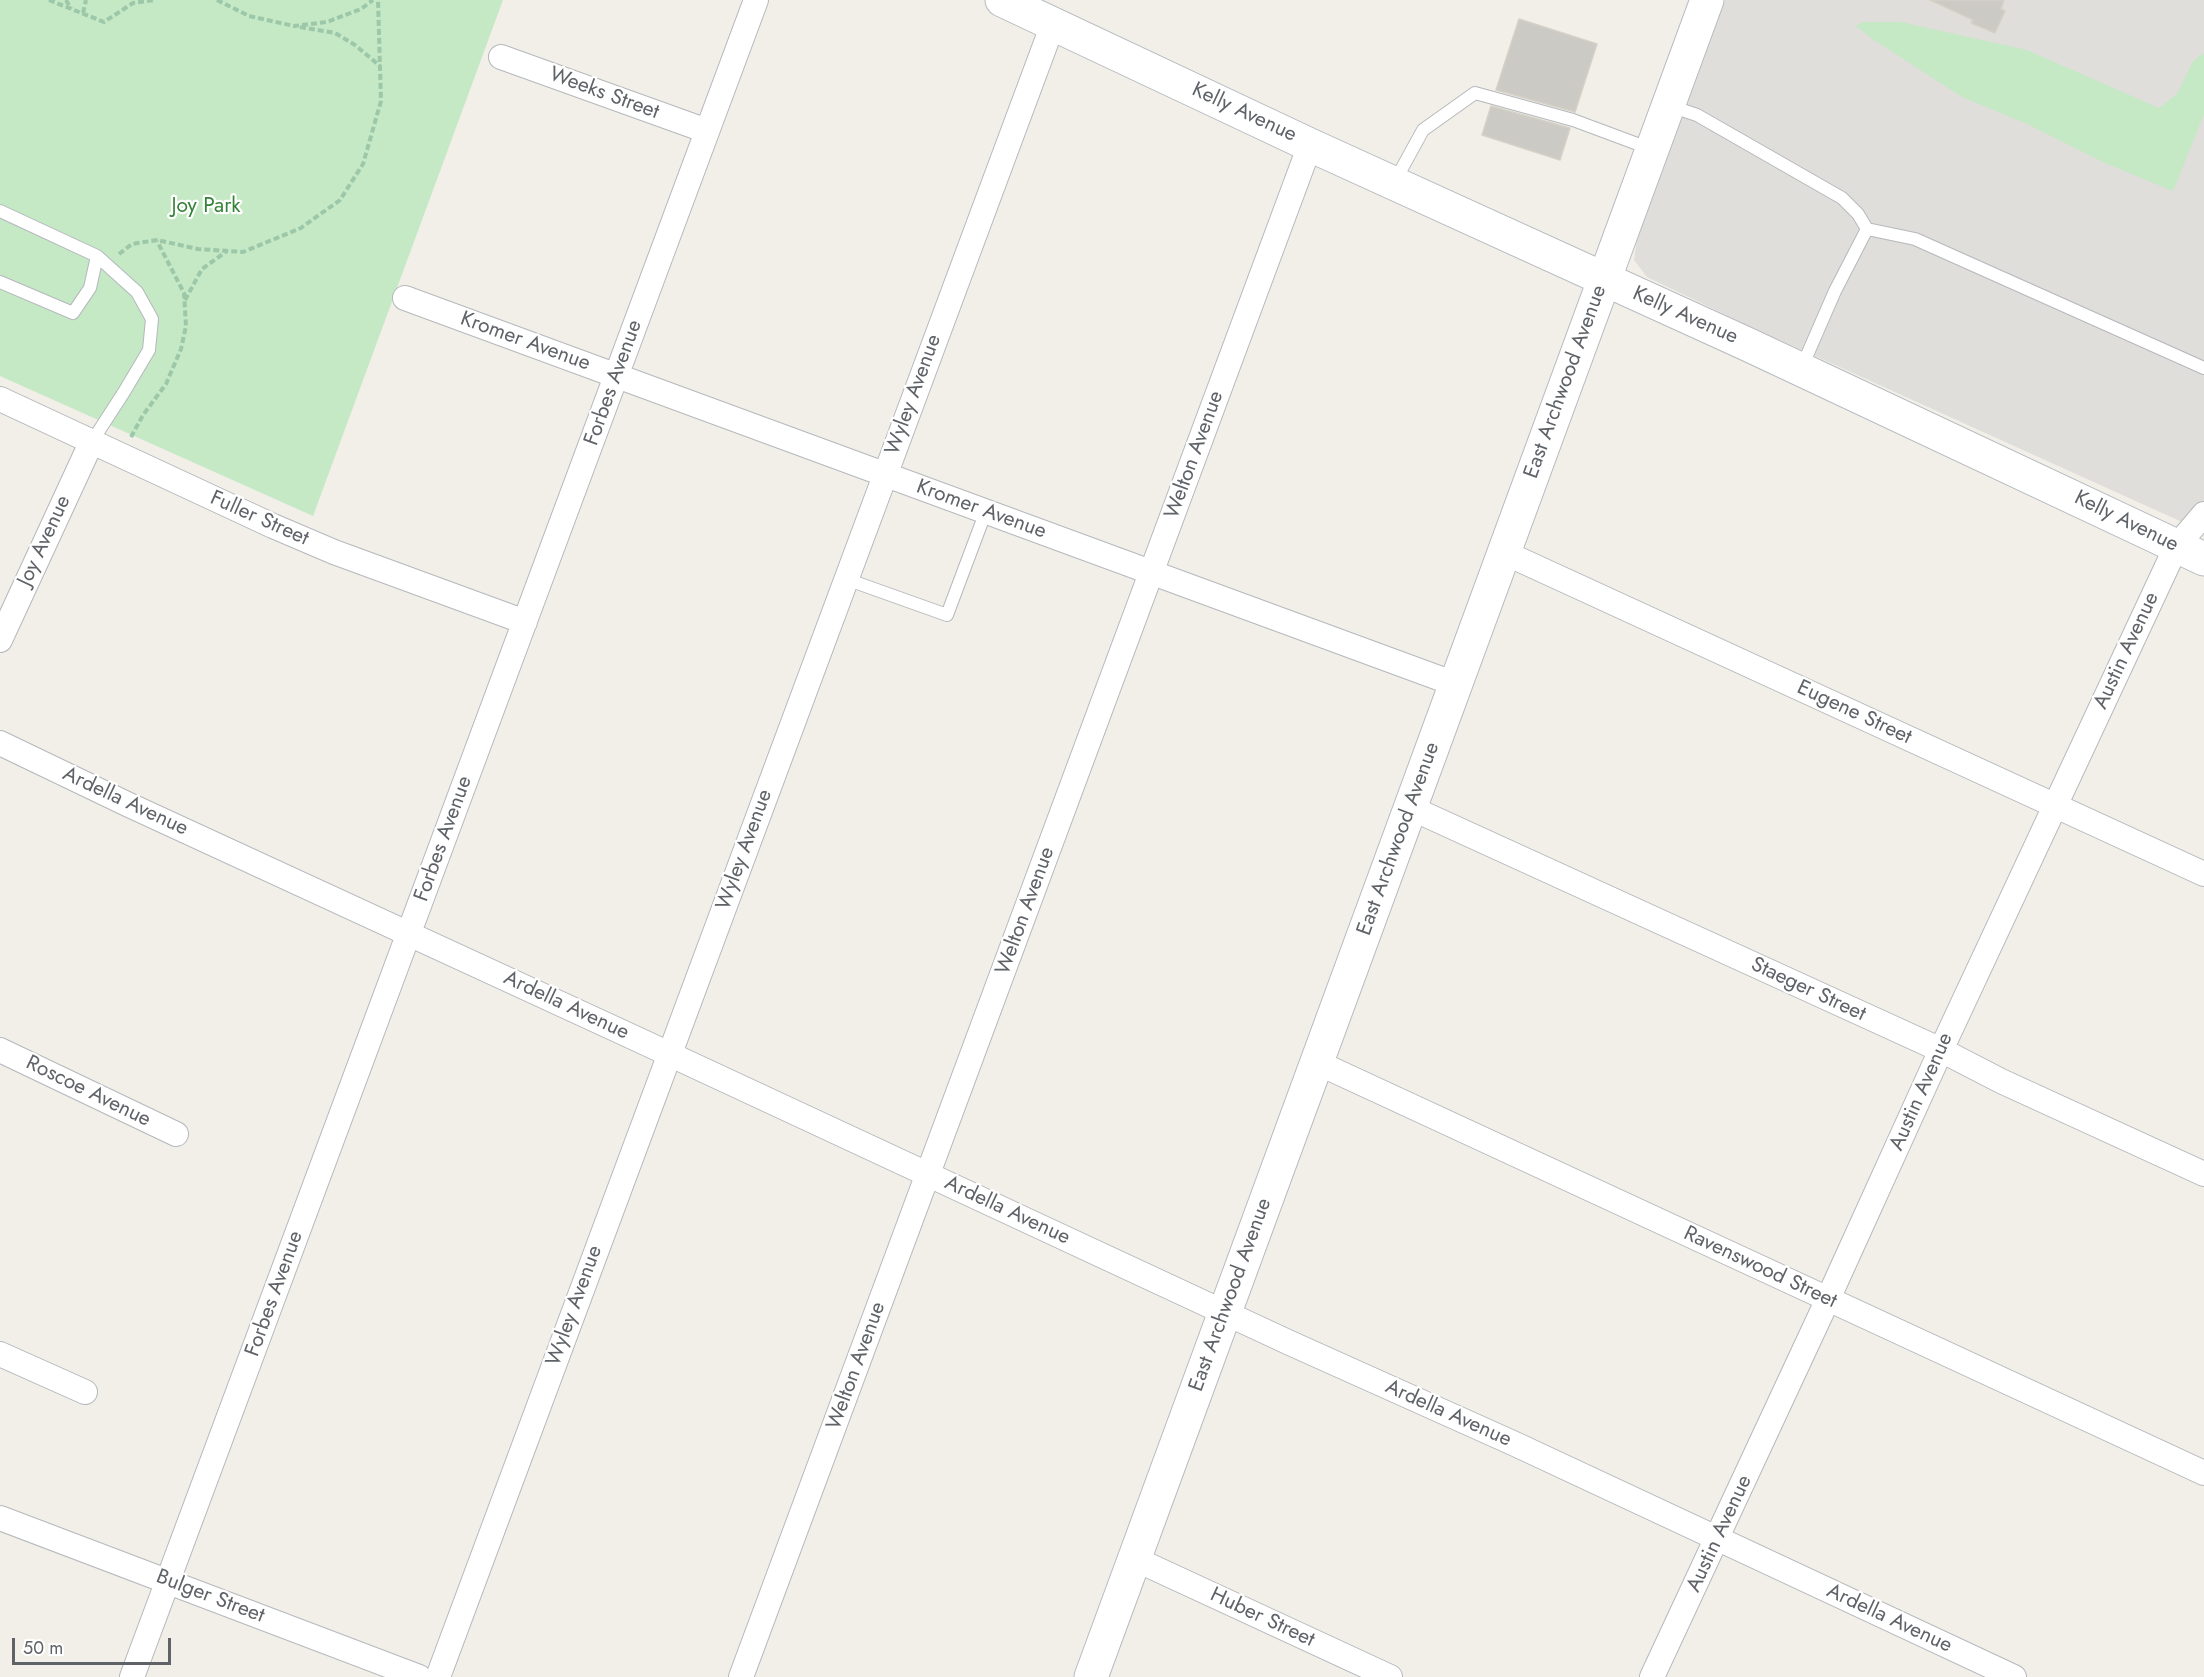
<!DOCTYPE html>
<style>
body{margin:0}
#map{position:relative;width:2204px;height:1677px;overflow:hidden;background:#f1efe8;font-family:Jost,sans-serif}
canvas{display:block}
.scale{position:absolute;left:12px;top:1638px;width:159px;height:27px;box-sizing:border-box;border:3px solid #5f6368;border-top:0;padding-left:8px;font-size:18px;line-height:21px;white-space:nowrap;color:#5f6368;-webkit-text-stroke:4px #fff;paint-order:stroke}
</style>
<div id="map">
<canvas width="2204" height="1677"></canvas>
<div class="scale">50 m</div>
</div>
<script>
const c = document.querySelector('canvas').getContext('2d');
c.lineJoin = 'round';
function fill(path, color) { c.fillStyle = color; c.fill(path, 'evenodd'); }
const shape = rows => new Path2D(rows.map(r => 'M' + r).join(''));
function stroke(path, color, width, dash) { c.strokeStyle = color; c.lineWidth = width; c.lineCap = dash ? 'butt' : 'round'; c.setLineDash(dash || []); c.stroke(path); }
function write(font, color, halo, rows, align = 'center') {
  c.font = font + ' Jost,sans-serif'; c.lineWidth = 4.5; c.setLineDash([]); c.textBaseline = 'middle'; c.strokeStyle = halo; c.fillStyle = color; for (const [text, x, y, turn = 0] of rows) {
    c.save(); c.translate(x, y); c.rotate((+turn || 0) * Math.PI / 180); c.textAlign = isNaN(turn) ? turn : align; if (halo) c.strokeText(text, 0, 0); c.fillText(text, 0, 0); c.restore();
  }
}
fill(shape([
 [1725,0,2204,0,2204,532,1749,326,1647,277,1634,260,1637,240]
]), '#e0deda');
fill(shape([
 [0,0,503,0,313,516,0,376],
 [1862,22,1901,22,2027,50,2159,108,2177,94,2193,61,2204,53,2204,114,2173,191,2107,164,2027,124,1962,97,1871,38,1856,26]
]), '#c5e8c5');
const building = shape([
 [1930,0,2004,0,2001,9,2005,11,1995,33,1971,23,1973,20,1930,0],
 [1519,19,1597,44,1575,112,1496,90,1519,19],
 [1491,106,1570,128,1560,160,1482,135,1491,106]
]);
fill(building, '#cccac5');
stroke(building, '#d6d1c6', 1.5);
const lane = shape([
 [1670,106,1697,115,1842,198,1858,214,1867,229,1915,239,2204,368],
 [1395,181,1423,130,1475,93,1573,120,1651,149],
 [0,211,97,256,137,292,152,319,149,350,124,392,91,443],
 [0,282,73,313,90,288,97,256],
 [1801,369,1835,291,1867,229],
 [846,579,947,615,986,511]
]);
const street = shape([
 [501,57,707,131],
 [405,298,1455,684],
 [0,399,273,526,334,552,525,622],
 [1503,552,2204,874],
 [0,640,91,443],
 [0,743,127,804,639,1040,1290,1343,1515,1444,2014,1677],
 [1411,808,1941,1050,2001,1081,2204,1174],
 [0,1050,176,1134],
 [1316,1062,2204,1473],
 [0,1354,85,1392],
 [0,1518,419,1677],
 [1135,1559,1390,1677],
 [132,1677,756,0],
 [438,1677,1053,24],
 [741,1677,1310,145],
 [1652,1677,1828,1299,1941,1050,2176,547,2204,514]
]);
const secondary = shape([
 [1002,0,1310,145,1749,345,2204,559],
 [1091,1677,1707,0]
]);
stroke(lane, '#b5b8bc', 14);
stroke(street, '#b5b8bc', 26);
stroke(secondary, '#b6babf', 35);
stroke(shape([
 [49,0,104,22,133,3,154,0],
 [66,0,71,9],
 [217,0,249,16,294,26,327,22,361,9,373,0],
 [83,13,86,0],
 [300,27,335,33,355,45,380,66],
 [119,254,132,244,157,240,198,249,243,252,301,228,340,200,363,164,381,101,378,0],
 [185,300,202,269,227,251],
 [131,437,143,415,166,384,181,349,186,326,184,293,157,241]
]), '#9cc7a9', 4, [6, 3]);
stroke(lane, '#fff', 12);
stroke(street, '#fff', 24);
stroke(secondary, '#fff', 33);
write('21px', '#5f6368', '#fff', [
 ["Weeks Street",604,94,20],
 ["Kelly Avenue",1244,113,25],
 ["Kelly Avenue",1685,316,24],
 ["Kromer Avenue",525,342,20],
 ["East Archwood Avenue",1566,382,-70],
 ["Forbes Avenue",614,383,-70],
 ["Wyley Avenue",914,395,-70],
 ["Welton Avenue",1195,455,-70],
 ["Kromer Avenue",981,510,20],
 ["Fuller Street",259,519,24],
 ["Kelly Avenue",2126,522,26],
 ["Joy Avenue",45,541,-65],
 ["Austin Avenue",2127,651,-65],
 ["Eugene Street",1854,713,25],
 ["Ardella Avenue",125,802,25],
 ["Forbes Avenue",444,839,-70],
 ["East Archwood Avenue",1399,839,-70],
 ["Wyley Avenue",745,850,-70],
 ["Welton Avenue",1026,911,-70],
 ["Staeger Street",1808,990,25],
 ["Ardella Avenue",566,1006,25],
 ["Roscoe Avenue",88,1092,26],
 ["Austin Avenue",1922,1092,-66],
 ["Ardella Avenue",1007,1211,25],
 ["Ravenswood Street",1760,1268,25],
 ["Forbes Avenue",275,1294,-70],
 ["East Archwood Avenue",1231,1295,-70],
 ["Wyley Avenue",575,1306,-70],
 ["Welton Avenue",857,1366,-70],
 ["Ardella Avenue",1448,1414,24],
 ["Austin Avenue",1720,1534,-65],
 ["Bulger Street",210,1597,21],
 ["Huber Street",1262,1618,25],
 ["Ardella Avenue",1889,1619,25]
]);
write('21px', '#348238', '#fff', [
 ["Joy Park",206,207]
]);
</script>
